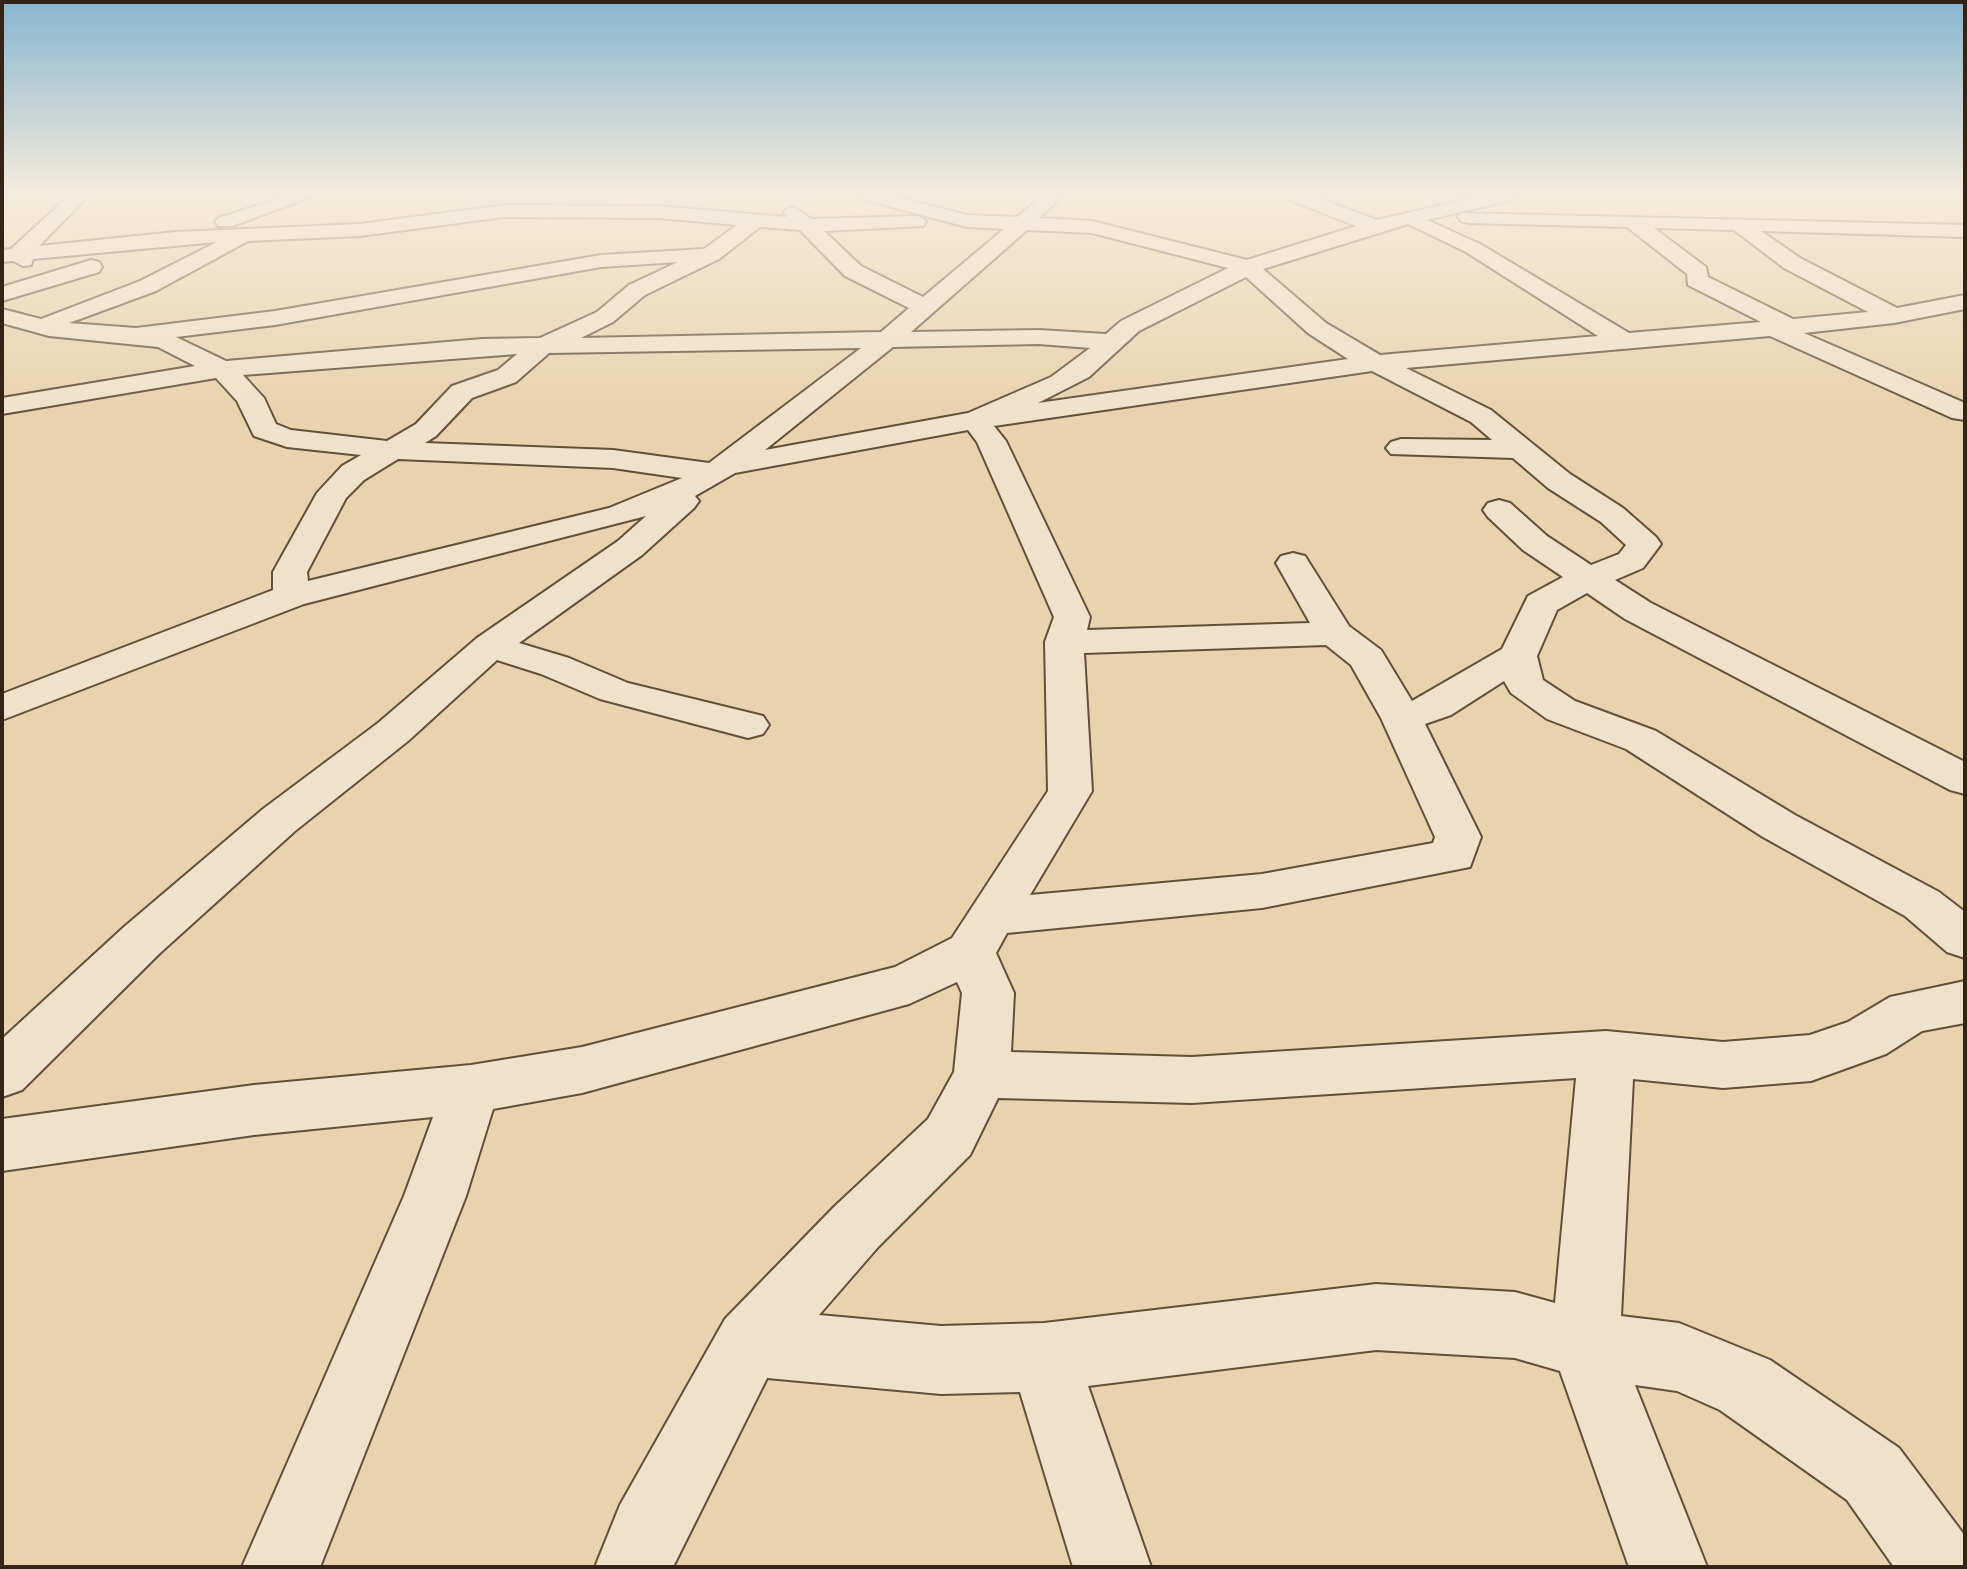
<!DOCTYPE html>
<style>
body{margin:0}
#map{position:relative;width:1967px;height:1569px;overflow:hidden;background:#e8d3ae;font-family:"Libre Caslon Text",serif}
canvas{display:block}
.frame{position:absolute;inset:0;border:4px solid #352415;pointer-events:none}
</style>
<div id="map">
<canvas width="1967" height="1569"></canvas>
<div class="frame"></div>
</div>
<script>
const c = document.querySelector('canvas').getContext('2d');
c.lineJoin = 'round';
const shape = rows => new Path2D(rows.map(r => 'M' + r).join(''));
function stroke(path, color, width, dash) { c.strokeStyle = color; c.lineWidth = width; c.lineCap = dash ? 'butt' : 'round'; c.setLineDash(dash || []); c.stroke(path); }
function fill(path, color) { c.fillStyle = color; c.fill(path, 'evenodd'); }
const minor = shape([
 [70,195,89,195,39,246,175,232,360,224,504,205,658,206,787,217,784,213,787,209,794,207,811,219,916,216,923,218,926,222,923,226,824,231,861,266,923,297,1004,229,967,227,862,199,860,195,889,195,967,215,1017,217,1044,195,1064,195,1039,218,1092,221,1247,260,1356,226,1287,199,1285,195,1310,195,1377,220,1486,195,1517,195,1515,199,1427,220,1480,244,1629,333,1761,322,1688,285,1687,274,1627,227,1468,223,1461,221,1458,217,1461,213,1965,225,1965,237,1761,231,1800,258,1897,308,1965,295,1965,309,1894,323,1804,333,1965,403,1965,420,1952,418,1770,336,1406,368,1491,410,1570,474,1623,508,1656,537,1661,544,1643,568,1615,580,1651,603,1965,762,1965,794,1950,790,1625,619,1587,593,1557,610,1537,656,1543,680,1575,701,1656,731,1795,815,1939,892,1965,912,1965,958,1947,952,1905,916,1763,837,1626,749,1547,719,1511,693,1504,681,1451,715,1425,724,1481,837,1470,867,1262,908,1007,933,996,953,1014,993,1011,1052,1192,1057,1606,1031,1723,1042,1810,1035,1848,1022,1890,997,1965,981,1965,1023,1922,1031,1886,1054,1811,1081,1723,1088,1633,1079,1621,1316,1679,1323,1770,1360,1899,1448,1965,1536,1965,1567,1894,1567,1847,1500,1720,1410,1677,1391,1635,1385,1707,1567,1629,1567,1560,1371,1515,1358,1376,1350,1088,1386,1151,1567,1073,1567,1020,1392,941,1394,767,1378,673,1567,595,1567,620,1505,725,1319,834,1207,928,1119,954,1072,962,993,957,982,909,1004,582,1093,493,1109,466,1196,320,1567,242,1567,404,1196,433,1117,254,1135,2,1171,2,1119,254,1085,471,1065,582,1047,895,967,952,938,1048,791,1045,642,1054,617,977,442,968,430,735,473,695,496,699,501,694,508,642,555,519,643,569,658,628,683,763,716,769,725,763,734,748,738,600,699,541,674,497,660,408,741,295,831,160,953,22,1090,2,1097,2,1039,124,927,263,809,378,723,477,638,618,541,646,516,304,604,2,720,2,694,273,590,273,572,317,493,342,466,361,455,287,447,254,436,237,401,216,378,2,414,2,398,195,366,158,347,49,336,2,323,2,309,41,319,140,281,217,242,33,259,31,265,23,266,13,261,2,262,2,250,11,249,70,195],
 [504,217,658,218,737,225,704,249,601,255,275,311,136,328,69,323,156,291,248,241,360,236,504,217],
 [1408,224,1466,252,1598,336,1380,355,1326,323,1263,269,1408,224],
 [760,227,800,230,845,276,909,308,881,332,581,338,613,322,645,295,719,259,760,227],
 [1654,228,1734,230,1784,268,1868,312,1793,319,1708,277,1706,267,1654,228],
 [1027,230,1092,233,1228,268,1121,321,1106,334,1039,330,911,332,1027,230],
 [678,262,629,285,597,312,540,338,482,339,226,361,176,337,275,325,601,267,678,262],
 [1246,277,1308,333,1348,359,1038,403,1089,377,1139,331,1246,277],
 [1039,344,1090,348,1051,377,968,413,765,450,893,347,1039,344],
 [861,348,709,463,613,450,425,443,436,436,472,398,516,382,549,353,861,348],
 [517,354,498,370,452,386,416,424,387,441,291,430,276,424,264,398,243,375,517,354],
 [1372,371,1471,422,1492,440,1401,439,1391,442,1386,448,1391,454,1513,458,1548,488,1601,522,1626,545,1619,554,1591,565,1547,536,1510,503,1499,500,1488,503,1483,510,1488,517,1523,550,1563,577,1528,596,1502,649,1412,701,1381,650,1349,626,1305,556,1293,553,1281,556,1276,563,1310,623,1087,630,1090,617,1006,441,994,426,1372,371],
 [398,459,613,468,682,478,609,508,308,581,307,572,346,498,364,480,398,459],
 [1326,645,1351,665,1381,718,1435,837,1433,843,1262,874,1030,895,1092,791,1084,653,1326,645],
 [1576,1078,1555,1303,1515,1292,1376,1284,1044,1323,941,1326,819,1315,878,1247,970,1155,998,1098,1192,1103,1576,1078],
 [290,195,316,195,232,226,218,226,215,222,218,218,290,195],
 [91,260,99,262,102,267,99,272,2,301,2,287,91,260]
]);
stroke(minor, '#62503b', 4);
fill(minor, '#f0e2ca');
const sky = c.createLinearGradient(0, 0, 0, 414);
sky.addColorStop(0, '#87b6cf');
sky.addColorStop(0.47, '#f5ebdb');
sky.addColorStop(1, '#f5ebdb00');
c.fillStyle = sky;
c.fillRect(0, 0, 1967, 414);
</script>
